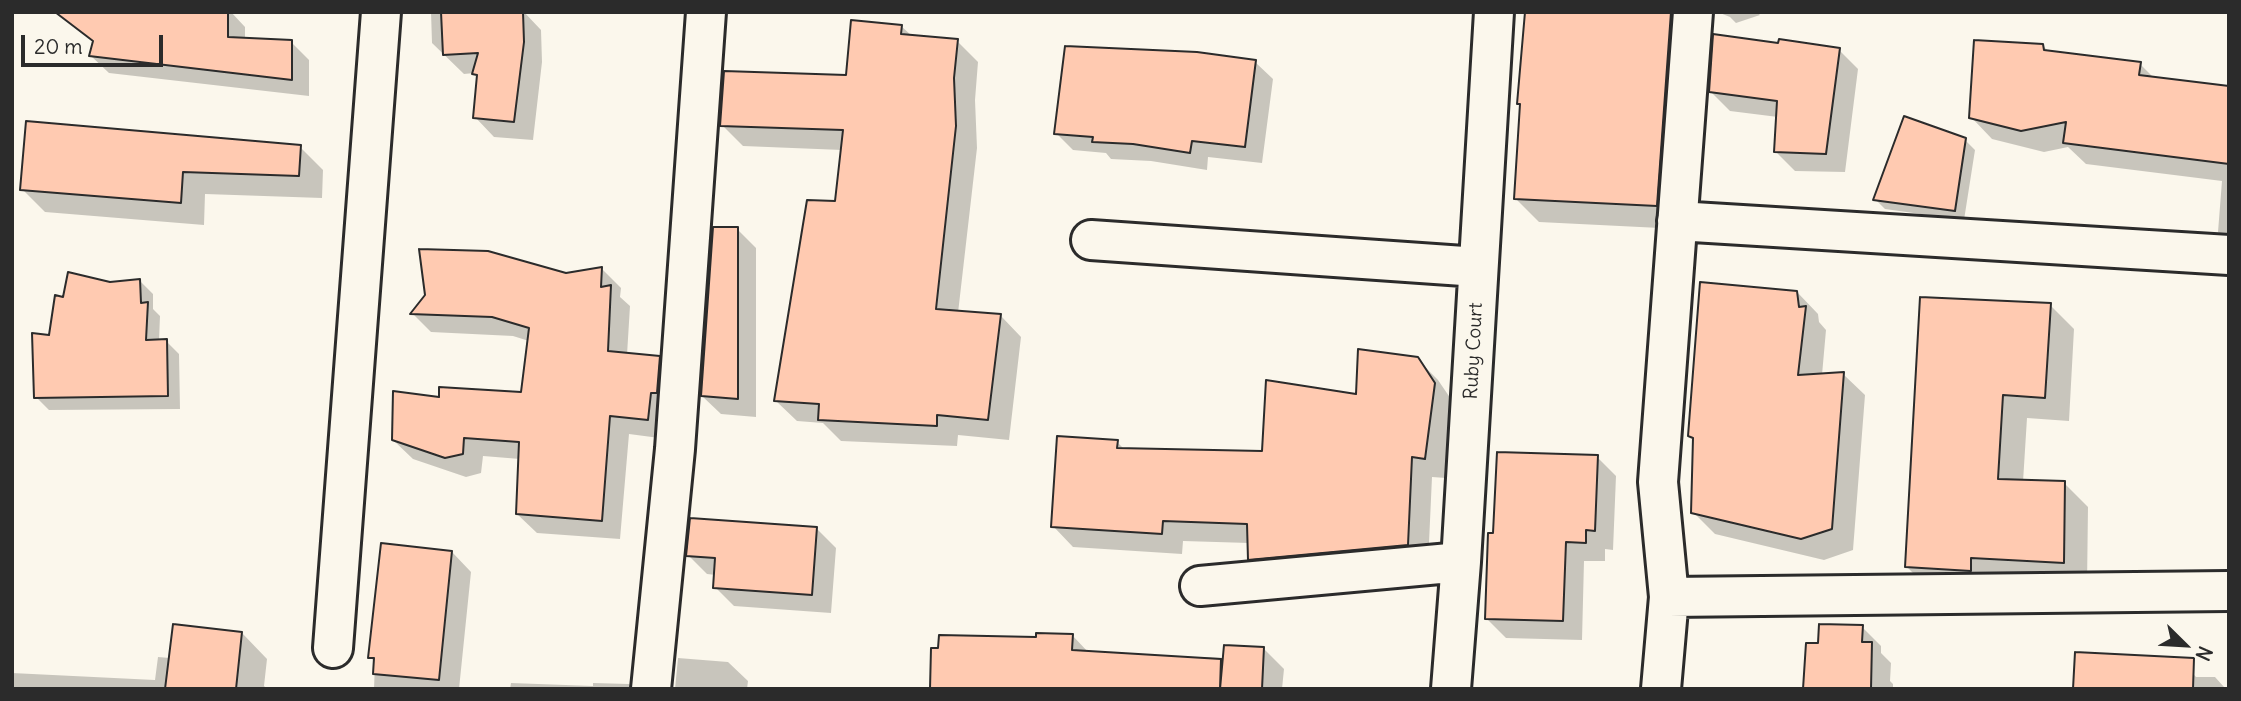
<!DOCTYPE html>
<style>
body{margin:0}
#map{position:relative;width:2241px;height:701px;overflow:hidden;background:#fbf7ec;font-family:Delius,sans-serif}
canvas{display:block}
.frame{position:absolute;inset:0;border:14px solid #2b2b2b;pointer-events:none}
.north{position:absolute;left:2150px;top:610px;width:70px;height:70px;-webkit-text-stroke:5px #fbf7ec;paint-order:stroke;rotate:114deg;font-size:19px;font-weight:700;line-height:28px;text-align:center;color:#2b2b2b}
.north::after{content:'';display:block;margin:auto;width:24px;height:32px;background:#2b2b2b;clip-path:polygon(50% 0,100% 100%,50% 72%,0 100%)}
.scale{position:absolute;left:21px;top:35px;width:142px;height:32px;box-sizing:border-box;border:4px solid #2b2b2b;border-top:0;padding-left:9px;font-size:21px;line-height:24px;white-space:nowrap;color:#2b2b2b;-webkit-text-stroke:5px #fbf7ec;paint-order:stroke}
</style>
<div id="map">
<canvas width="2241" height="701"></canvas>
<div class="frame"></div>
<div class="north">N</div>
<div class="scale">20 m</div>
</div>
<script>
const c = document.querySelector('canvas').getContext('2d');
c.lineJoin = 'round';
function fill(path, color) { c.fillStyle = color; c.fill(path, 'evenodd'); }
const shape = rows => new Path2D(rows.map(r => 'M' + r).join(''));
function stroke(path, color, width, dash) { c.strokeStyle = color; c.lineWidth = width; c.lineCap = dash ? 'butt' : 'round'; c.setLineDash(dash || []); c.stroke(path); }
function write(font, color, halo, rows, align = 'center') {
  c.font = font + ' Delius,sans-serif'; c.lineWidth = 6; c.setLineDash([]); c.textBaseline = 'middle'; c.strokeStyle = halo; c.fillStyle = color; for (const [text, x, y, turn = 0] of rows) {
    c.save(); c.translate(x, y); c.rotate((+turn || 0) * Math.PI / 180); c.textAlign = isNaN(turn) ? turn : align; if (halo) c.strokeText(text, 0, 0); c.fillText(text, 0, 0); c.restore();
  }
}
fill(shape([
 [91,12,231,12,245,27,245,39,291,42,309,60,309,96,109,73,91,56,94,42,87,35],
 [431,12,524,12,541,30,542,62,533,140,494,137,475,117,479,78,474,73,464,74,432,43],
 [1527,12,1757,12,1760,15,1736,23,1730,17,1720,13,1708,15,1680,229,1539,222,1515,198,1522,106,1519,104],
 [901,26,912,36,957,41,978,62,975,100,977,148,958,313,1001,316,1021,337,1009,440,958,435,957,446,841,441,823,423,797,421,776,401,836,202,842,150,743,146,722,125,848,77],
 [2042,45,2050,53,2140,64,2155,79,2229,88,2229,243,2218,232,2222,181,2086,164,2068,147,2044,152,1992,139,1971,117],
 [1839,50,1858,69,1845,172,1795,171,1776,152,1778,117,1730,111,1711,92],
 [1255,62,1273,79,1262,163,1208,157,1207,170,1151,161,1111,159,1106,153,1073,150,1056,133],
 [1965,140,1975,150,1964,220,1885,209,1875,199],
 [300,147,323,170,322,198,205,194,204,225,45,212,22,189],
 [737,229,756,248,756,417,721,414,702,396],
 [602,269,621,288,620,297,630,306,627,355,659,358,678,377,667,439,629,434,620,539,537,533,517,514,520,459,483,456,481,473,466,477,413,459,393,440,441,399,522,394,529,341,513,336,431,332,413,314,566,275],
 [140,281,153,294,153,309,160,316,159,341,166,341,179,354,180,409,49,410,36,397,50,337,65,299,110,284],
 [1797,292,1818,314,1819,322,1826,330,1822,375,1843,374,1865,395,1853,550,1824,560,1715,534,1693,512,1695,441,1690,436],
 [2050,305,2074,329,2069,421,2027,418,2023,482,2064,483,2088,507,2087,586,1931,591,1907,567],
 [1417,359,1438,380,1455,405,1446,478,1432,477,1428,565,1270,579,1249,559,1249,543,1183,541,1182,554,1073,547,1053,526,1117,442,1125,450,1264,453],
 [1597,457,1616,476,1613,550,1605,549,1605,561,1584,561,1582,640,1506,638,1486,618,1495,535],
 [817,529,836,548,831,613,734,606,715,587,716,575,707,574,688,555],
 [452,552,471,572,459,689,374,689,375,662,370,657],
 [1862,627,1881,646,1881,653,1891,663,1890,681,1893,684,1893,689,1805,689],
 [242,633,267,659,264,686,267,689,12,689,12,673,155,680,158,657,170,658],
 [1072,635,1089,653,1203,659,1203,657,1224,658,1264,649,1284,669,1282,689,932,689,1038,639],
 [678,658,728,662,748,681,747,689,675,689],
 [2179,659,2196,677,2215,677,2224,687,2229,687,2229,689,2075,689],
 [511,683,593,686,593,683,629,684,633,689,510,689]
]), '#0003');
const building = shape([
 [55,12,228,12,228,37,292,40,292,80,89,56,93,41,55,12],
 [441,12,523,12,524,42,514,122,473,118,477,75,472,74,478,53,443,55,441,12],
 [1525,12,1671,12,1657,206,1514,199,1520,104,1517,104,1525,12],
 [851,20,902,25,901,34,958,39,954,78,956,126,936,309,1001,314,988,420,937,415,937,426,818,420,819,404,774,401,807,200,835,201,843,130,720,126,724,71,846,75,851,20],
 [1713,34,1778,43,1779,39,1840,48,1826,154,1774,152,1777,101,1709,92,1713,34],
 [1974,40,2043,44,2044,50,2141,62,2139,75,2229,86,2229,164,2063,143,2066,122,2021,131,1969,118,1974,40],
 [1065,46,1197,52,1256,60,1245,147,1192,141,1190,153,1133,144,1092,142,1093,137,1054,134,1065,46],
 [1904,116,1966,138,1955,211,1873,200,1904,116],
 [26,121,301,145,299,176,183,172,181,203,20,190,26,121],
 [713,227,738,227,738,399,701,396,713,227],
 [419,249,488,251,566,273,602,267,601,287,611,285,608,351,660,356,657,393,651,393,648,420,610,416,602,521,516,514,519,442,464,438,463,454,445,458,392,440,393,391,439,397,439,387,521,392,529,328,492,317,410,314,425,295,419,249],
 [68,272,110,282,140,279,141,303,148,302,146,340,167,339,168,396,34,398,32,333,49,335,55,295,63,297,68,272],
 [1700,282,1797,291,1799,307,1806,306,1798,375,1844,372,1832,529,1801,539,1691,513,1693,438,1688,436,1700,282],
 [1920,297,2051,303,2045,398,2003,395,1998,479,2065,481,2064,563,1971,558,1971,571,1905,567,1920,297],
 [1358,349,1418,357,1435,383,1425,459,1412,457,1408,545,1248,560,1247,524,1163,521,1162,534,1051,527,1057,436,1118,440,1117,448,1262,451,1266,380,1356,394,1358,349],
 [1497,452,1598,455,1595,531,1586,530,1586,543,1566,542,1563,621,1485,619,1488,533,1493,533,1497,452],
 [690,518,817,527,812,595,713,588,715,558,686,556,690,518],
 [381,543,452,551,439,680,373,674,374,658,368,658,381,543],
 [173,624,242,632,236,689,165,689,173,624],
 [1819,624,1863,625,1862,642,1872,642,1871,689,1803,689,1806,643,1818,643,1819,624],
 [1036,633,1073,634,1072,650,1221,659,1220,689,930,689,931,648,938,648,939,635,1036,637,1036,633],
 [1224,645,1264,647,1262,689,1220,689,1224,645],
 [2075,652,2194,658,2193,689,2073,689,2075,652]
]);
fill(building, '#ffcab1');
stroke(building, '#2b2b2b', 2);
const minor = shape([
 [1677,221,2229,255],
 [1091,240,1478,267],
 [1200,586,1461,562],
 [1669,597,2229,591],
 [333,648,381,12],
 [651,689,675,449,706,12],
 [1451,689,1461,562,1494,12],
 [1661,689,1669,597,1658,482,1693,12]
]);
stroke(minor, '#2b2b2b', 44);
stroke(minor, '#fbf7ec', 38);
write('19px', '#2b2b2b', '#fbf7ec', [
 ["Ruby Court",1474,351,-87]
]);
</script>
